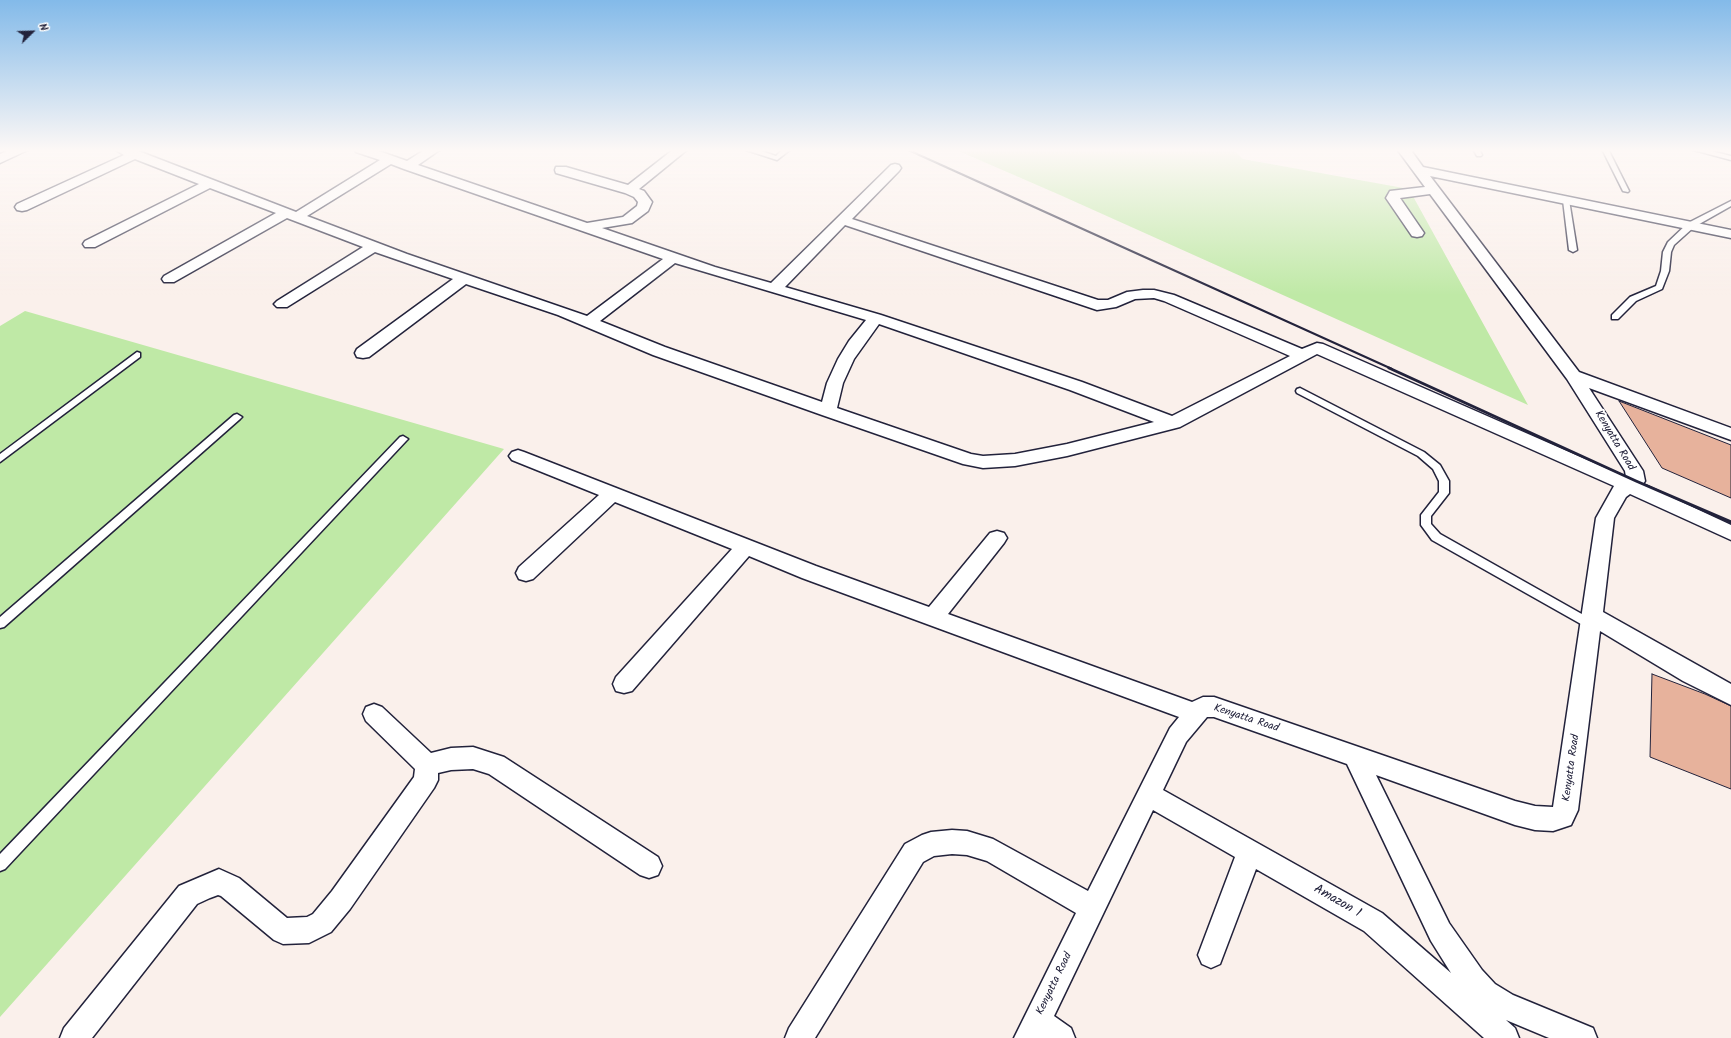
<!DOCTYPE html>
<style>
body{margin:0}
#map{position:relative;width:1731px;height:1038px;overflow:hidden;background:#faf0eb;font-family:Kalam,sans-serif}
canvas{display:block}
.north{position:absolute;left:12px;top:12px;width:40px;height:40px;-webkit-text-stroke:3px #fff;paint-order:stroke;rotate:67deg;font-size:11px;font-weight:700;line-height:16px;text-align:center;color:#22223b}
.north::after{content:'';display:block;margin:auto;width:14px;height:18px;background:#22223b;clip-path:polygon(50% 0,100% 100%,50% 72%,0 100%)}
</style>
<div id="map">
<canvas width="1731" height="1038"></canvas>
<div class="north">N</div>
</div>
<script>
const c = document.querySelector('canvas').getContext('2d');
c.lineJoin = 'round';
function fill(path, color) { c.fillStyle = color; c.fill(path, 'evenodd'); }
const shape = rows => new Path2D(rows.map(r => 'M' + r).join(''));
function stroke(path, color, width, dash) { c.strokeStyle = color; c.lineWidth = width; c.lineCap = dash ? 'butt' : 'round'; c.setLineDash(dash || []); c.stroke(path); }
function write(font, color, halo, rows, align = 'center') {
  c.font = font + ' Kalam,sans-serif'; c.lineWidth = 4; c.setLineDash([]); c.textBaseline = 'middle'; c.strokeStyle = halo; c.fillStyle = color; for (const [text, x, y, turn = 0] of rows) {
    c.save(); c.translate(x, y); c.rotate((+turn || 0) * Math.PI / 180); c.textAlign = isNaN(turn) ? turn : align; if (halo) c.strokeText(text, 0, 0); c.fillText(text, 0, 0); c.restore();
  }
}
fill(shape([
 [954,149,1233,149,1243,159,1409,189,1528,405,1060,195],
 [25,311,504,449,0,1017,0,326]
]), '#bfe9a6');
const building = shape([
 [1619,401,1731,445,1731,498,1662,468,1619,401],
 [1652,674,1705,694,1731,706,1731,789,1650,757,1652,674]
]);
fill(building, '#e7b29c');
stroke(building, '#22223b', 1);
const lane = shape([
 [743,149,755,149,776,156,783,149,791,149,777,160,743,149],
 [1473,149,1479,149,1482,155,1481,156,1477,156,1473,149],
 [1602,149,1608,149,1629,191,1628,192,1623,191,1602,149],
 [1690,149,1703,149,1731,156,1731,160,1690,149],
 [1566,198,1569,200,1577,250,1573,252,1569,250,1563,200,1566,198],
 [1731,201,1731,206,1694,227,1674,245,1671,252,1669,271,1662,289,1636,301,1618,319,1612,319,1612,315,1630,297,1656,286,1661,271,1663,252,1668,242,1688,223,1731,201],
 [137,352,140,353,140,357,0,462,0,454,137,352],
 [1300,388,1424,452,1440,465,1449,481,1449,493,1431,516,1431,524,1440,534,1596,622,1597,625,1596,628,1592,629,1588,628,1432,540,1421,525,1421,515,1439,492,1439,481,1433,469,1418,456,1297,393,1296,391,1297,389,1300,388],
 [237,414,242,417,240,419,4,627,0,628,0,617,234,415,237,414],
 [403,436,408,439,406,441,5,869,0,871,0,854,400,437,403,436]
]);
const street = shape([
 [12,149,30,149,0,163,0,154,12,149],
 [114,149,133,149,296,212,380,160,356,152,354,149,373,149,407,161,426,149,441,149,418,165,587,223,623,217,637,206,638,202,634,197,625,193,556,173,555,170,556,167,566,167,628,185,674,149,688,149,639,189,644,191,652,202,648,211,632,223,602,228,715,267,771,283,891,165,895,164,899,165,901,168,899,171,852,219,1098,300,1108,300,1127,292,1143,290,1154,290,1174,295,1302,349,1317,343,1323,344,1626,477,1625,471,1567,379,1430,194,1400,198,1424,233,1422,236,1417,237,1412,236,1386,198,1390,191,1425,187,1397,149,1410,149,1423,167,1731,230,1731,238,1430,176,1579,372,1731,428,1731,440,1589,388,1643,471,1645,481,1643,484,1731,525,1731,540,1630,494,1626,497,1614,518,1603,612,1731,684,1731,705,1683,681,1600,631,1578,810,1571,825,1553,831,1535,830,1515,825,1376,775,1449,923,1482,970,1495,984,1513,995,1593,1028,1597,1038,1549,1038,1506,1020,1515,1028,1519,1038,1484,1038,1364,931,1256,869,1220,964,1211,968,1202,964,1198,955,1235,857,1153,810,1054,1016,1071,1028,1075,1038,1014,1038,1076,913,987,861,967,855,952,854,934,856,923,862,815,1038,785,1038,789,1028,905,844,922,835,931,832,952,830,967,831,993,839,1088,891,1170,728,1179,717,802,578,749,556,632,691,624,693,616,691,613,684,616,677,732,549,615,502,533,579,526,581,519,579,516,573,519,567,599,495,512,460,509,456,512,452,518,450,524,452,816,566,929,607,990,533,997,531,1004,533,1007,538,1004,543,948,614,1192,702,1203,697,1214,697,1515,801,1535,806,1553,807,1596,518,1614,486,1317,354,1180,427,1067,456,1015,466,983,468,963,464,822,415,653,355,558,315,466,284,369,357,363,358,357,357,355,353,357,349,453,279,375,252,287,307,277,307,274,304,277,301,363,247,287,218,174,282,164,282,162,279,164,276,276,213,210,188,95,247,85,247,83,244,85,241,199,184,135,159,27,210,22,211,17,210,15,207,17,204,124,155,114,149],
 [391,164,404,169,663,259,587,316,407,254,307,216,391,164],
 [845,225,1097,310,1116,307,1135,299,1154,298,1164,301,1290,356,1172,416,1082,382,881,315,785,287,845,225],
 [675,263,866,320,849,341,838,359,827,383,822,402,665,347,600,321,675,263],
 [879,324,1070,390,1154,422,1067,444,1015,454,983,456,971,454,837,408,843,383,854,359,879,324],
 [1207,717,1214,717,1347,764,1431,941,1451,973,1382,913,1163,790,1186,742,1207,717],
 [374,704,382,707,431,753,451,748,473,747,504,757,658,857,662,866,658,875,649,878,640,875,489,774,473,769,451,770,438,773,438,780,434,788,350,909,331,932,309,943,283,944,274,940,221,896,218,895,210,898,197,904,92,1038,60,1038,64,1028,179,886,219,869,239,878,287,918,307,917,313,914,332,891,414,777,415,769,366,721,363,714,366,707,374,704]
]);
stroke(lane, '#22223b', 3);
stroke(street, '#22223b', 3);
fill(lane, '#fff');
fill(street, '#fff');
stroke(shape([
 [906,149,1392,369]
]), '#22223b', 2);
stroke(shape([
 [1389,368,1636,481,1731,522]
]), '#22223b', 3);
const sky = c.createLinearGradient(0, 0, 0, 295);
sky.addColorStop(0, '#83bae9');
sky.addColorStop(0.51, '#fdf8f6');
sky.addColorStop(1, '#fdf8f600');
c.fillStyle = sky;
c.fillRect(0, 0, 1731, 295);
write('11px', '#22223b', '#fff', [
 ["Kenyatta Road",1614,441,59],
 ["Kenyatta Road",1246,719,18],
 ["Kenyatta Road",1572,768,-82],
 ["Kenyatta Road",1055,984,-64]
]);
write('13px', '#22223b', '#fff', [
 ["Amazon 1",1337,902,30]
]);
</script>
